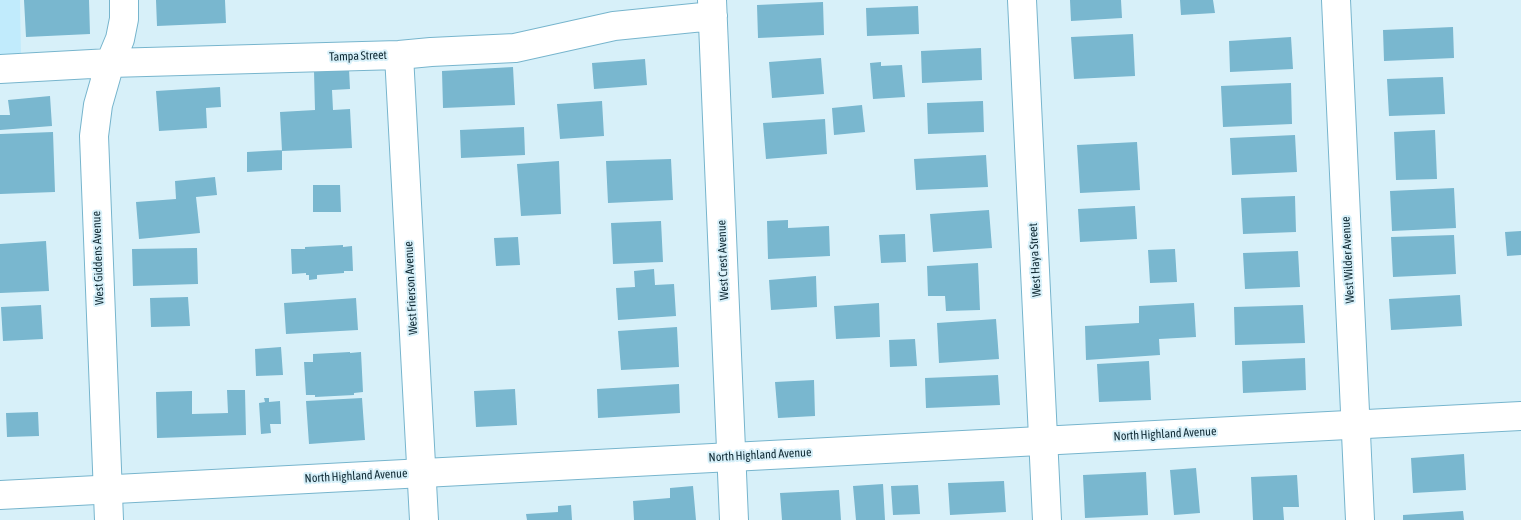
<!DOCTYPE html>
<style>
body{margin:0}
canvas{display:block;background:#d7f0f9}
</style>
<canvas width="1521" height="520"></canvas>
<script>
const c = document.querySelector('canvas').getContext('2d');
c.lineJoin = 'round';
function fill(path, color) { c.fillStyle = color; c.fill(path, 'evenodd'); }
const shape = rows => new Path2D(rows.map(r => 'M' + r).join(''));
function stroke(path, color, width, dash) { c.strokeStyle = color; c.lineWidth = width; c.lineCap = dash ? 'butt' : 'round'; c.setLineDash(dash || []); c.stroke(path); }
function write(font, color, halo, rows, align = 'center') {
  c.font = font + ' "Asap Condensed",sans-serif'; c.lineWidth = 4; c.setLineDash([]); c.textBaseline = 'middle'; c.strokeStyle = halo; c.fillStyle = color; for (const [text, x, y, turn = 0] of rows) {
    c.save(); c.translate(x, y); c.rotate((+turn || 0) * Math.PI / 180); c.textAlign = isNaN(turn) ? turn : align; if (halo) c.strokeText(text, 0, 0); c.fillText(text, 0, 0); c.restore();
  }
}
fill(shape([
 [0,0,20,0,21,56,0,57]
]), '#c1ebfc');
fill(shape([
 [24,0,89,0,90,34,26,37],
 [156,0,225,0,226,23,157,26],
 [1070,0,1121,0,1122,18,1071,21],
 [1180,0,1213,0,1215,13,1181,15],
 [823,2,824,35,758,38,757,5],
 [918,6,919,34,867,36,866,8],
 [1453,27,1454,58,1384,61,1383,30],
 [1133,34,1135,76,1074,79,1071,37],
 [1291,37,1293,69,1230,72,1229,41],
 [981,48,982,80,922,83,921,51],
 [821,58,824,94,772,98,769,62],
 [645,59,647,85,594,89,592,63],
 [881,62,881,66,902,65,905,97,873,99,870,63],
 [513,67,515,105,443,108,442,71],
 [349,69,350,89,332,90,333,110,350,109,352,148,282,151,280,112,315,110,314,71],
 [1443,77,1445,114,1389,116,1387,79],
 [1291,83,1292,124,1223,127,1221,86],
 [220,87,221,107,206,108,207,128,159,131,156,91],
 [50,96,52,126,0,130,0,115,10,115,8,100],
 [602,101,604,136,560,139,557,104],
 [983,101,984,132,928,134,927,103],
 [862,105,865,132,834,135,832,108],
 [825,119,827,154,766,159,763,123],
 [524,127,525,155,461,158,460,130],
 [1435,130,1437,179,1396,180,1394,132],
 [53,132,55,192,0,194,0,134],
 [1295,135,1297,172,1232,175,1230,138],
 [1137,142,1140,190,1080,193,1077,145],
 [282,150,282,170,247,172,247,152],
 [986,155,988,187,916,190,914,159],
 [671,159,673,200,608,203,606,161],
 [559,161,561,214,521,216,517,164],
 [215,177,217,195,196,197,200,233,139,239,136,202,176,199,175,181],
 [313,185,340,185,341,212,313,212],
 [1454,188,1456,228,1392,231,1390,191],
 [1295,196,1296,232,1243,234,1241,198],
 [1135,206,1137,239,1080,242,1078,209],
 [989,210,992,248,933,252,930,214],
 [788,220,788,228,829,226,830,256,768,259,767,221],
 [661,221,663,262,613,264,611,223],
 [1521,231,1521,255,1507,256,1505,232],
 [905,234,906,262,881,263,879,235],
 [1454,235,1456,274,1393,277,1391,237],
 [518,237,520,265,496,266,494,238],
 [46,241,49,291,0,293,0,244],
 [343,245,343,247,352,246,353,271,344,271,344,273,317,275,317,279,309,280,309,275,306,275,306,273,292,274,291,249,305,249,305,247],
 [197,248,198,284,133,286,132,249],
 [1175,249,1177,282,1150,283,1148,250],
 [1298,251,1300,287,1245,289,1243,253],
 [978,263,980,310,946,311,945,296,928,296,927,266],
 [654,269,655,285,674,284,676,316,618,320,616,288,635,287,634,271],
 [816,276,817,307,771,310,769,280],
 [1460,295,1462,326,1391,330,1389,299],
 [188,297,190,326,151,327,150,298],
 [356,298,358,330,286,334,284,303],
 [879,303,880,337,836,339,834,306],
 [1194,303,1196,337,1159,339,1160,355,1086,360,1085,326,1139,323,1139,306],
 [41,305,43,339,3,341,1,307],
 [1303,305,1305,343,1235,345,1234,307],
 [996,319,999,359,939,363,937,323],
 [677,327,679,367,621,370,618,331],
 [915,339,917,366,890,367,889,340],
 [281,347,283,375,256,376,255,349],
 [350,352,350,353,361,352,363,392,354,393,354,395,315,397,315,395,306,395,304,362,313,362,313,354],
 [1305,358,1306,390,1243,393,1242,361],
 [1149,361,1151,400,1099,402,1097,364],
 [998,375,1000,405,926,408,925,378],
 [814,380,815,416,778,418,775,382],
 [679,384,680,413,598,418,597,389],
 [515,389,517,425,476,427,474,391],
 [227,390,245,390,246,435,157,438,156,392,192,391,192,414,228,413],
 [264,398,269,398,269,402,280,401,281,424,270,424,271,433,261,434,259,403,265,402],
 [362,398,365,440,309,444,306,401],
 [38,412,39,436,7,437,6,413],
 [1464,454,1466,490,1413,493,1411,458],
 [1196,468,1200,513,1174,515,1170,470],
 [1146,472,1148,515,1085,518,1083,475],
 [1297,475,1299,507,1283,507,1284,520,1253,520,1251,477],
 [1004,481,1006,512,950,515,948,483],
 [883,484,885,520,856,520,853,486],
 [918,485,920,514,893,515,891,486],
 [693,486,696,520,634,520,633,501,670,498,670,488],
 [839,490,841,520,782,520,780,493],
 [571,505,572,520,527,520,526,514,558,512,558,506],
 [1463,511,1464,520,1403,520,1403,515]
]), '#79b7cf');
const minor = shape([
 [712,0,734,520],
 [1022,0,1047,520],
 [1336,0,1360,520],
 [399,55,424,520],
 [0,69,110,63,399,55,431,52,515,48,614,26,713,16],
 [109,520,94,136,98,105,110,63,120,39,124,19,124,0]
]);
const major = shape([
 [0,495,1521,416]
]);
stroke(minor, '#77b5cd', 30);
stroke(major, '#77b5cd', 30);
stroke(minor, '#fff', 28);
stroke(major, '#fff', 28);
write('12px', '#112b35', '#d7f0f9', [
 ["Tampa Street",358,56,-2],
 ["West Giddens Avenue",98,258,-92],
 ["West Crest Avenue",723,260,-92],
 ["West Haya Street",1035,260,-93],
 ["West Wilder Avenue",1348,260,-93],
 ["West Frierson Avenue",411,288,-93],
 ["North Highland Avenue",1165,434,-3],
 ["North Highland Avenue",760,455,-3],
 ["North Highland Avenue",356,476,-3]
]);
</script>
